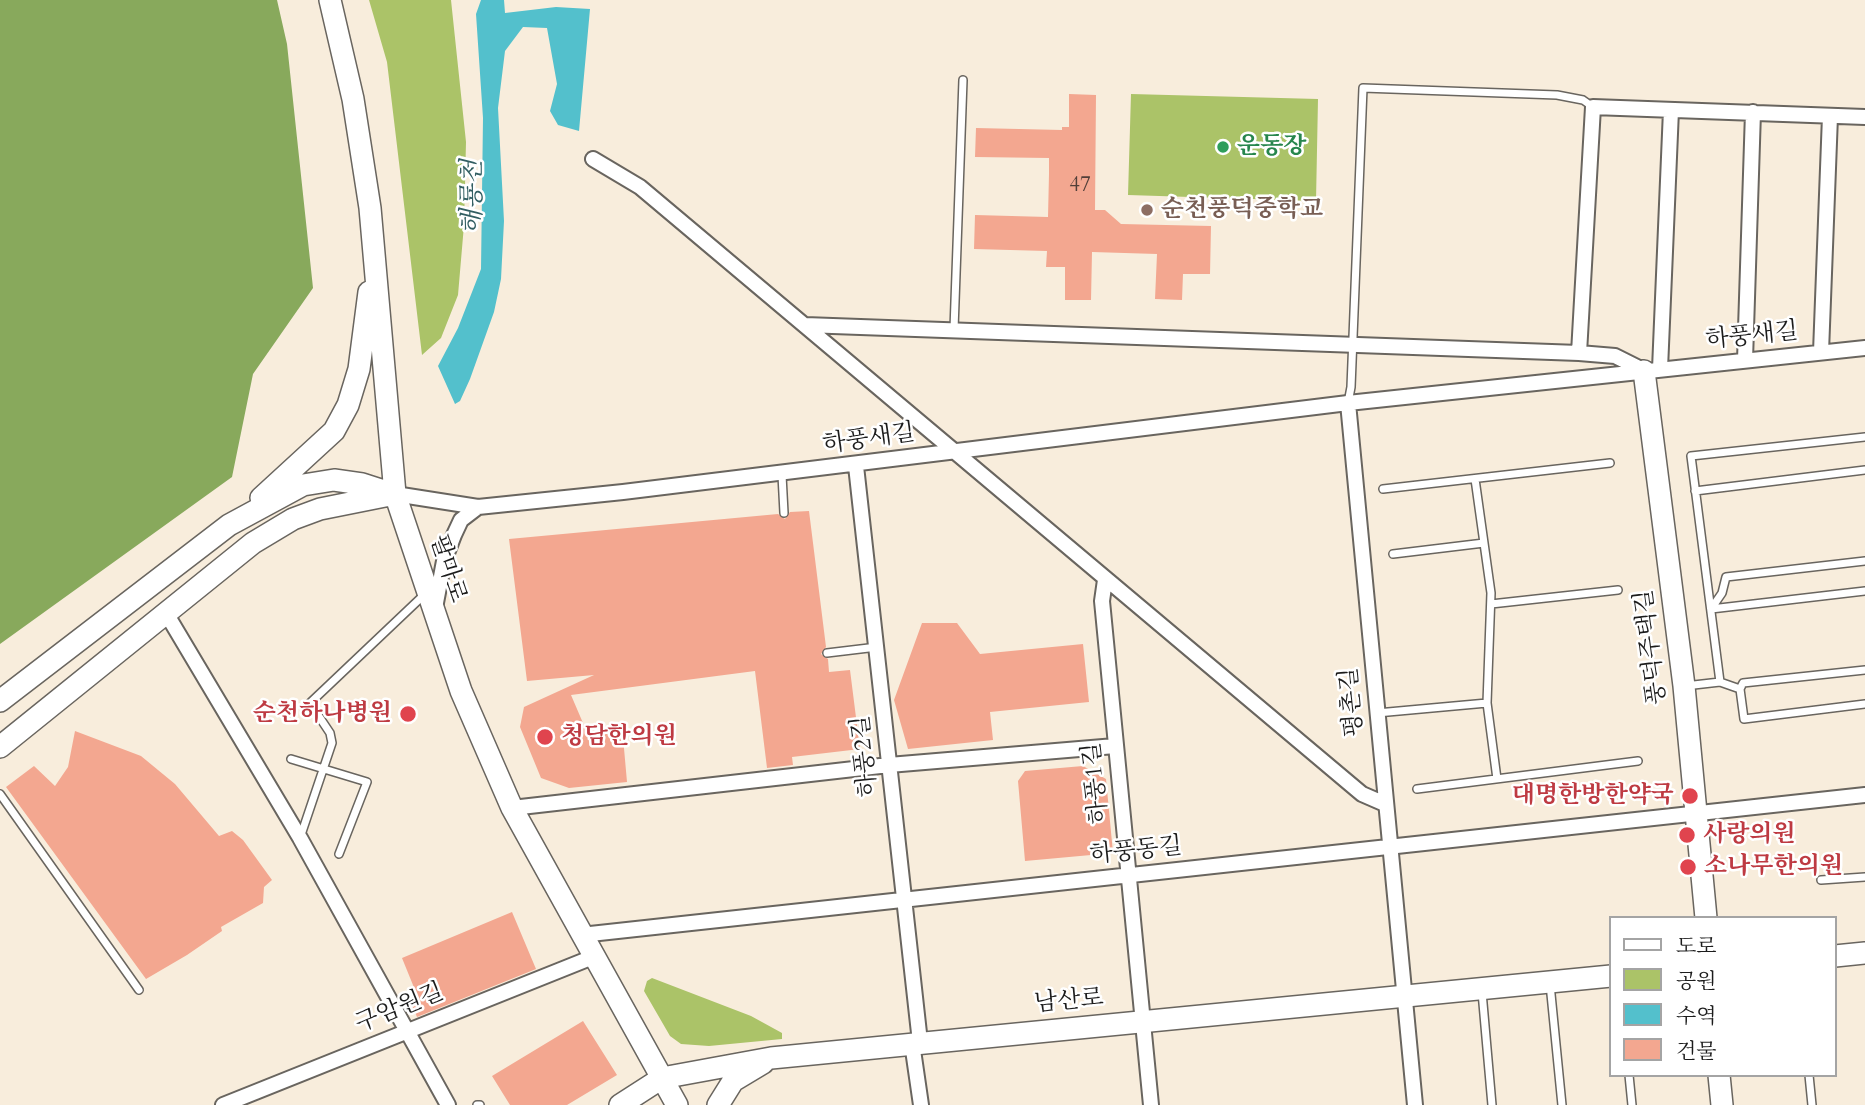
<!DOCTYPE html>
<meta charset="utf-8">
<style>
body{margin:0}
#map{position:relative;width:1865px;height:1105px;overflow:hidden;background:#f8eddc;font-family:Cardo,"Noto Serif KR",serif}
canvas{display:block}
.legend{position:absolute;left:1609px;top:916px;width:228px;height:161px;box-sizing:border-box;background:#fff;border:2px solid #a4a4a4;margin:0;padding:9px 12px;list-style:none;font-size:21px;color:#1c1c1c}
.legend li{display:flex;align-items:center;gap:14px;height:35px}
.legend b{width:35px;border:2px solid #a4a4a4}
</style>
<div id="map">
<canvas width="1865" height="1105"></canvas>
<ul class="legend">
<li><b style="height:9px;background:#fff"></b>도로</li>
<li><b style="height:19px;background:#abc368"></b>공원</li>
<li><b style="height:19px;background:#53c0cc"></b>수역</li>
<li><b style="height:19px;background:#f3a790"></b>건물</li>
</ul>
</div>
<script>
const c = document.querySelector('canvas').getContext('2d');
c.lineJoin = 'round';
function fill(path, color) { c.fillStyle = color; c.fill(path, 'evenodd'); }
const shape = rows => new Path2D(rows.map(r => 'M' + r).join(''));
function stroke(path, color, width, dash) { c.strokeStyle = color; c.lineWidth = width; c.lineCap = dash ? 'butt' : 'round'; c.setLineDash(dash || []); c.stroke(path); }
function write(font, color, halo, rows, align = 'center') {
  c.font = font + ' Cardo,"Noto Serif KR",serif'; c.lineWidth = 5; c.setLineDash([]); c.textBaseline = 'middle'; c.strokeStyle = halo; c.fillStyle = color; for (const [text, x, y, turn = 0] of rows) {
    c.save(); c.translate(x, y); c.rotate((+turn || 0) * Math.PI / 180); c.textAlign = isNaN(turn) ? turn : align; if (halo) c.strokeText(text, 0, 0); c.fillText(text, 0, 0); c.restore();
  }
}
fill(shape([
 [369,0,451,0,466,142,464,225,458,295,441,338,422,355,387,62],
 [1131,94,1318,99,1316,201,1128,195],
 [652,978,751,1016,782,1033,782,1039,709,1046,681,1044,670,1036,644,991,647,981]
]), '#abc368');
fill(shape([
 [0,0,277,0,287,44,313,288,253,374,232,477,0,644]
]), '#88a95c');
fill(shape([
 [481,0,504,0,505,13,556,7,590,9,579,131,558,125,550,111,557,84,547,28,523,27,505,51,498,108,504,221,501,279,494,312,470,379,460,401,455,404,438,366,458,328,481,269,483,118,476,14]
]), '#53c0cc');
fill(shape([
 [1069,94,1096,95,1095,210,1105,210,1121,224,1211,226,1210,274,1183,274,1182,300,1155,299,1157,254,1092,252,1091,300,1065,300,1065,267,1046,267,1047,251,974,249,975,215,1048,217,1049,174,1049,158,975,157,976,128,1062,130,1062,127,1069,127],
 [809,511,826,647,821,654,828,659,829,672,850,670,860,749,792,757,793,765,767,768,755,671,571,695,586,730,622,726,627,782,569,788,541,778,520,727,524,707,594,675,527,681,509,539,778,514,785,519,790,512],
 [922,623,957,623,980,654,1083,644,1089,702,990,712,993,740,908,749,894,700],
 [75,731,141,756,175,784,219,836,232,831,243,840,272,880,264,887,263,903,221,927,222,931,187,955,146,979,6,787,34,766,55,786,68,767],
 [1083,766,1106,779,1113,853,1025,861,1018,781,1025,771],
 [512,912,536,969,417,1017,407,993,415,990,402,958],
 [583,1021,617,1075,567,1105,510,1105,492,1076]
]), '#f3a790');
const lane = shape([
 [954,329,963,80],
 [1348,403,1351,387,1363,88,1557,95,1583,100,1593,107],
 [782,475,784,513],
 [1475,479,1491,593,1487,703,1497,779],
 [1383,489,1610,463],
 [1695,491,1865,470],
 [1393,554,1484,543],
 [1491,604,1618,590],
 [1711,609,1722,593,1726,577,1865,561],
 [1711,609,1865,591],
 [827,653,877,647],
 [1720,682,1740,689],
 [1685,686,1720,682,1691,456,1865,437],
 [1740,689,1744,719,1865,704],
 [1740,689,1743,683,1865,670],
 [1377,713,1487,703],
 [291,759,367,782,339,854],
 [1417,789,1638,761],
 [0,794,139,990],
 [301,835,332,743,330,733,310,703,426,593],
 [1821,880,1865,877],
 [1550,984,1562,1105],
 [1482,992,1492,1105],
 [1629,1075,1632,1105],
 [1809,1075,1812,1105],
 [477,1105,480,1105]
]);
const street = shape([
 [593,159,640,187,1362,794,1385,804],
 [805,325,1579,353,1615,356,1643,370],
 [1821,352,1830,116],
 [1579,353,1593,107,1865,117],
 [1745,360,1753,112],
 [1660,369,1671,110],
 [1348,403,1415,1105],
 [856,466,920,1042],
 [395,494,478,507,623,492,1348,403,1865,348],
 [1105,580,1102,601,1151,1105],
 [435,608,444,561,454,535,461,520,478,507],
 [166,613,300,838,448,1105],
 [512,808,889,765,1115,746],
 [581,935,1865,795],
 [912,1043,921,1105],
 [223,1105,593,957]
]);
const secondary = shape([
 [330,0,353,99,370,208,395,494,461,691,512,808,677,1105],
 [1644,371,1684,686,1706,918],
 [261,498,334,431,348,405,359,369,369,292],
 [0,701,229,525,303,485,334,480,362,484,393,494],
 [0,747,253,543,293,519,320,509,395,494],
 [1835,956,1865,953],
 [1719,1075,1722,1105],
 [620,1105,662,1078,771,1058,1611,976],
 [718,1105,733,1081,763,1063]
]);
stroke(lane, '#69655f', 10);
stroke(street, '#69655f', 18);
stroke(secondary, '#69655f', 24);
stroke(lane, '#fff', 7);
stroke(street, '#fff', 14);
stroke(secondary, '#fff', 21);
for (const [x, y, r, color] of [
 [1223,147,7,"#2e9e5b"],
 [1147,210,7,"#8d6e63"],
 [408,714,9,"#e0444e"],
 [545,737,9,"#e0444e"],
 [1690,796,9,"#e0444e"],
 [1687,835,9,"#e0444e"],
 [1688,867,9,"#e0444e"]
]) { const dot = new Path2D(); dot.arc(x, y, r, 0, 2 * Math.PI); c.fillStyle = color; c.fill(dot); stroke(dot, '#fff', 2.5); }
write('21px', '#523f39', null, [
 ["47",1080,186]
]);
write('bold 24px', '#27864d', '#fff', [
 ["운동장",1237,147]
], 'left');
write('bold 24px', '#785e54', '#fff', [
 ["순천풍덕중학교",1161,210]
], 'left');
write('24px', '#1c1c1c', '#fff', [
 ["하풍새길",1752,337,-6],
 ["하풍새길",869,440,-8],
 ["팔마로",447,569,72],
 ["풍덕주택길",1652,647,-97],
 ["평촌길",1353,702,-95],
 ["하풍2길",866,756,-96],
 ["하풍1길",1097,783,-96],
 ["하풍동길",1136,852,-6],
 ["남산로",1069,1002,-5],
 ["구암원길",400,1009,-22]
]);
write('bold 24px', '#be3a42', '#fff', [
 ["순천하나병원",392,714,"right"],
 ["청담한의원",561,737],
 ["대명한방한약국",1674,796,"right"],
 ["사랑의원",1703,835],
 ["소나무한의원",1704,867]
], 'left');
write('italic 26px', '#325e62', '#fff', [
 ["해룡천",474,197,-90]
]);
</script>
